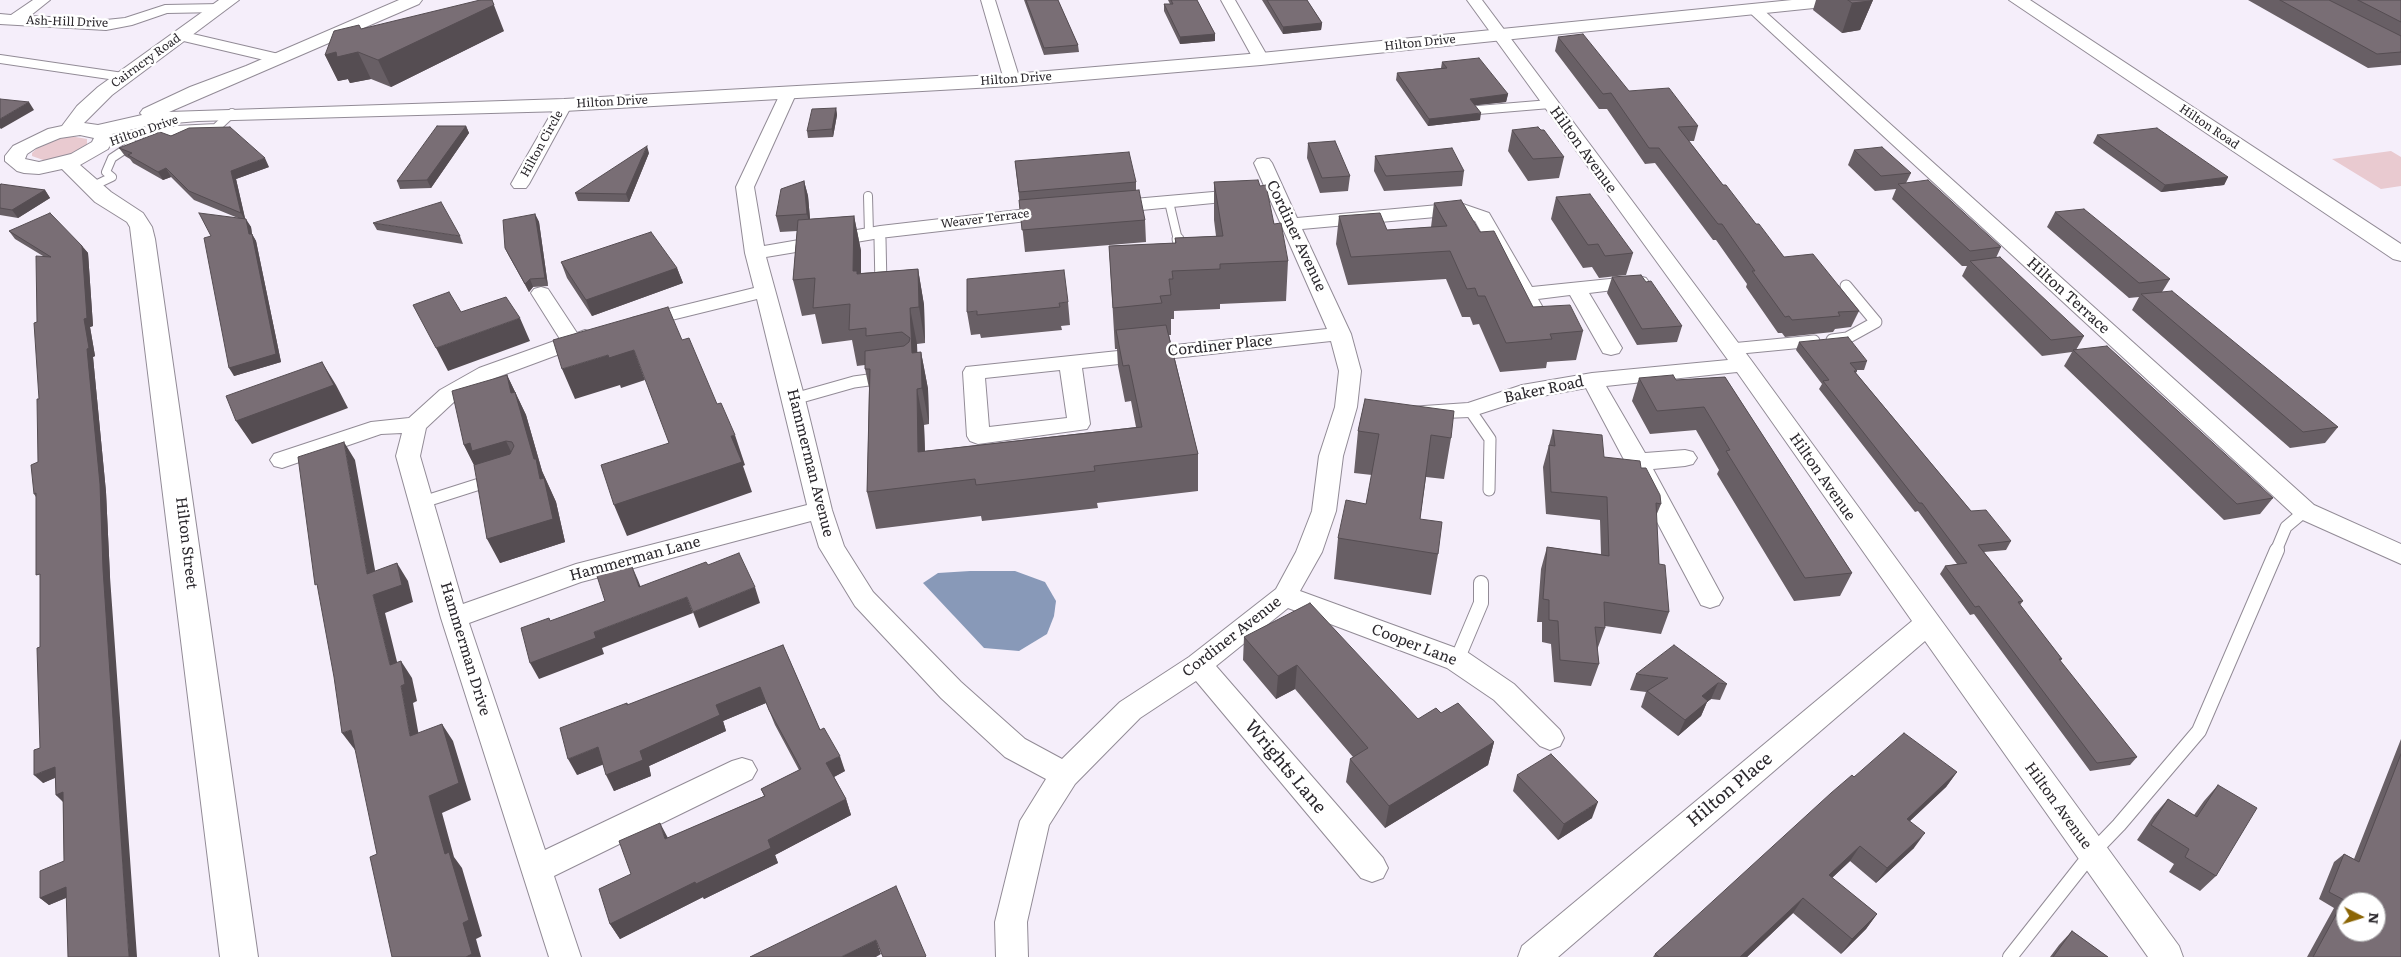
<!DOCTYPE html>
<style>
body{margin:0}
#map{position:relative;width:2401px;height:957px;overflow:hidden;background:#f5eefa;font-family:Literata,serif}
canvas{display:block}
.north{position:absolute;left:2336px;top:892px;width:50px;height:50px;box-sizing:border-box;background:#fff;border:1px solid #aaa9ab;border-radius:50%;rotate:95deg;font-size:14px;font-weight:700;line-height:20px;text-align:center;color:#2b282d}
.north::after{content:'';display:block;margin:auto;width:18px;height:22px;background:#8b6505;clip-path:polygon(50% 0,100% 100%,50% 72%,0 100%)}
</style>
<div id="map">
<canvas width="2401" height="957"></canvas>
<div class="north">N</div>
</div>
<script>
const c = document.querySelector('canvas').getContext('2d');
c.lineJoin = 'round';
function fill(path, color) { c.fillStyle = color; c.fill(path, 'evenodd'); }
const shape = rows => new Path2D(rows.map(r => 'M' + r).join(''));
function stroke(path, color, width, dash) { c.strokeStyle = color; c.lineWidth = width; c.lineCap = dash ? 'butt' : 'round'; c.setLineDash(dash || []); c.stroke(path); }
function write(font, color, halo, rows, align = 'center') {
  c.font = font + ' Literata,serif'; c.lineWidth = 5; c.setLineDash([]); c.textBaseline = 'middle'; c.strokeStyle = halo; c.fillStyle = color; for (const [text, x, y, turn = 0] of rows) {
    c.save(); c.translate(x, y); c.rotate((+turn || 0) * Math.PI / 180); c.textAlign = isNaN(turn) ? turn : align; if (halo) c.strokeText(text, 0, 0); c.fillText(text, 0, 0); c.restore();
  }
}
fill(shape([
 [70,136,87,139,87,145,71,155,46,161,32,156,32,153,39,146,54,140],
 [2391,151,2401,157,2401,186,2381,189,2332,159]
]), '#e9cad0');
fill(shape([
 [970,571,1015,571,1045,582,1056,601,1054,616,1047,634,1019,651,984,648,923,583,938,573]
]), '#8899b8');
const serviceFar2 = shape([
 [0,59,123,77],
 [1478,110,1550,104],
 [148,138,176,130,216,128,232,113],
 [91,187,112,177,106,172,112,158,133,144],
 [868,196,869,234],
 [1169,202,1178,240],
 [880,232,880,240]
]);
const serviceFar1 = shape([
 [880,239,881,286],
 [1178,239,1181,251],
 [1832,340,1847,338,1876,322,1846,286],
 [1731,349,1814,341],
 [794,399,854,382,883,378],
 [1470,410,1490,439,1489,490],
 [423,502,492,480],
 [2276,551,2286,527,2305,511]
]);
const service = shape([
 [1457,660,1481,603,1481,583],
 [2010,957,2092,853,2119,825,2199,731,2277,550]
]);
const minor = shape([
 [33,0,50,0,30,16,106,20,125,18,165,5,220,4,227,8,220,12,167,13,132,25,106,30,0,24,0,14,11,15,33,0],
 [981,0,995,0,1020,80,1018,83,1012,85,1006,83,1004,80,981,0],
 [1221,0,1235,0,1269,59,1267,62,1255,62,1221,0],
 [1467,0,1482,0,1751,360,2179,946,2183,957,2148,957,1925,641,1558,957,1518,957,1522,946,1912,621,1737,372,1606,386,1645,453,1685,450,1693,452,1697,458,1693,464,1685,466,1653,469,1723,598,1719,605,1710,608,1701,605,1586,388,1526,399,1470,417,1417,419,1409,417,1406,412,1409,407,1468,403,1522,385,1592,373,1728,360,1467,0],
 [1754,5,1759,6,2314,505,2401,544,2401,564,2296,517,1749,12,1747,9,1749,6,1754,5],
 [180,31,283,55,285,58,283,61,277,63,175,39,172,36,180,31],
 [788,89,794,90,796,94,754,187,764,246,880,226,1053,206,1060,208,1062,212,1060,216,1053,218,880,238,766,257,805,399,832,510,844,546,873,592,961,682,1025,739,1062,759,1120,702,1189,657,1276,589,1296,552,1312,511,1319,456,1335,407,1339,371,1331,341,1082,368,1090,424,1087,429,978,444,970,441,967,436,963,372,966,367,1327,329,1254,163,1257,159,1263,158,1269,159,1272,163,1297,218,1460,203,1489,213,1532,287,1639,276,1646,278,1649,282,1646,286,1589,293,1622,348,1619,353,1611,355,1603,353,1570,295,1538,299,1550,320,1547,324,1540,326,1533,324,1475,221,1458,215,1302,229,1351,334,1361,371,1357,407,1343,456,1336,511,1322,552,1300,591,1467,652,1514,684,1560,730,1564,738,1560,746,1550,750,1540,746,1494,700,1447,668,1288,608,1216,666,1383,858,1388,868,1383,878,1372,882,1361,878,1196,681,1140,718,1075,784,1049,825,1027,922,1028,957,996,957,995,922,1020,821,1046,779,1005,757,941,698,855,606,819,547,811,521,581,582,469,623,545,850,732,761,742,758,752,761,757,770,752,779,554,876,581,957,549,957,441,618,396,456,402,433,381,434,282,468,274,466,270,460,274,454,371,422,409,418,440,390,479,368,560,339,531,293,534,289,541,287,548,289,577,333,585,330,592,332,596,337,592,342,495,378,456,400,426,428,420,456,463,604,576,564,807,505,757,299,639,328,632,326,629,322,632,318,754,288,745,253,736,187,780,94,782,90,788,89],
 [1060,370,1067,418,989,427,985,378,1060,370],
 [564,100,570,101,572,105,529,184,526,188,514,188,511,184,556,105,558,101,564,100],
 [1247,189,1254,191,1256,195,1254,199,1111,213,1104,211,1102,207,1104,203,1111,201,1247,189]
]);
const tertiary = shape([
 [219,0,239,0,112,95,84,123,98,125,142,115,140,113,143,109,190,87,246,66,399,0,422,0,419,4,169,112,564,99,1012,74,1261,53,1792,0,1852,0,1849,4,1843,5,1261,65,1012,86,564,111,198,121,151,125,112,134,114,137,108,149,80,165,111,192,143,213,152,227,155,239,258,957,220,957,130,227,127,222,95,202,62,169,39,174,24,173,17,171,5,161,5,156,13,146,48,129,62,126,77,106,98,87,219,0],
 [80,135,94,138,92,142,71,154,39,162,25,159,27,154,36,148,60,138,80,135],
 [2009,0,2030,0,2401,244,2401,261,2393,259,2009,0]
]);
stroke(serviceFar2, '#928b96', 10);
stroke(serviceFar1, '#928b96', 13);
stroke(service, '#928b96', 16);
stroke(minor, '#928b96', 2);
stroke(tertiary, '#928b96', 2);
stroke(serviceFar2, '#fff', 8);
stroke(serviceFar1, '#fff', 11);
stroke(service, '#fff', 14);
fill(minor, '#fff');
fill(tertiary, '#fff');
fill(shape([
 [1024,0,1058,0,1078,45,1079,52,1044,55],
 [1168,0,1197,0,1215,34,1215,41,1180,44,1164,11,1164,4,1170,4],
 [1262,0,1307,0,1322,23,1321,30,1283,34],
 [1816,0,1873,0,1860,30,1842,33,1813,10],
 [2248,0,2401,0,2401,65,2368,68],
 [361,29,504,31,391,87,371,79,350,83,348,79,338,81,325,55],
 [1558,37,1629,91,1698,126,1694,141,1689,141,1723,185,1784,257,1859,311,1851,327,1835,329,1833,332,1785,337,1782,333,1778,333,1746,287,1747,284,1716,240,1713,240,1655,163,1645,164,1607,109,1599,109,1555,51],
 [1442,62,1508,94,1506,102,1475,105,1480,120,1428,126,1396,80,1397,73,1441,68],
 [836,108,837,115,833,137,808,138,807,131],
 [466,126,469,133,431,188,400,189,397,181],
 [1512,130,1564,157,1559,178,1528,181,1508,151],
 [2097,135,2228,177,2224,185,2161,192,2093,143],
 [171,136,269,167,236,179,245,219,251,227,252,234,256,241,281,362,234,376,211,236,238,218,194,200,171,177,163,180,133,163,130,159,125,156,119,148],
 [1308,143,1350,176,1348,191,1320,193,1307,158],
 [1854,150,1911,173,1906,183,2001,247,1996,258,2084,336,2076,350,2273,498,2260,514,2224,520,2064,366,2072,352,2042,356,1962,276,1967,266,1962,266,1892,199,1896,189,1875,191,1848,165],
 [649,153,629,202,578,201,575,193],
 [1375,156,1464,171,1462,186,1384,191,1374,171],
 [1015,161,1136,182,1136,190,1145,220,1146,242,1025,252],
 [804,181,808,196,810,219,854,216,861,251,861,273,918,269,924,305,925,343,917,344,917,353,921,352,928,389,929,424,924,425,925,451,1136,427,1131,401,1125,402,1118,366,1117,349,1115,349,1109,246,1175,243,1175,238,1216,236,1214,220,1214,182,1260,186,1288,261,1286,301,1220,304,1220,309,1174,311,1174,319,1171,319,1171,335,1169,335,1198,454,1198,491,1097,503,1098,508,982,521,981,516,876,529,867,492,869,388,865,369,865,365,857,366,852,340,822,344,815,314,802,316,793,280,797,231,780,232,776,216],
 [0,185,45,190,50,198,18,218,0,215],
 [1556,197,1633,253,1626,275,1599,278,1592,267,1583,268,1551,219],
 [1434,203,1480,232,1533,307,1583,331,1576,360,1547,362,1546,368,1500,372,1479,324,1473,325,1470,317,1462,317,1446,279,1348,285,1336,244,1339,216,1387,230,1431,227],
 [2055,212,2170,279,2162,292,2338,427,2325,443,2290,448,2132,310,2139,297,2129,298,2047,227],
 [535,214,539,222,548,286,533,287,529,292,509,256,505,248],
 [373,223,460,236,463,244,377,230],
 [9,231,82,246,88,253,93,326,90,327,95,356,93,357,106,492,110,577,66,898,49,905,40,898,64,861,63,801,56,795,55,778,43,783,40,748,40,579,36,497,34,494,38,462,43,256,15,239],
 [561,262,677,268,683,283,592,316,567,278],
 [1612,277,1646,282,1682,326,1677,342,1637,345,1607,293],
 [1068,302,1070,325,1061,326,1062,330,981,338,980,334,971,335,967,312],
 [1799,342,1867,361,1864,370,1856,370,1857,371,1856,373,1971,511,2011,541,2006,550,1984,552,2023,601,2020,605,2062,659,2060,661,2137,757,2130,765,2090,771,1974,614,1970,615,1940,574,1945,566,1957,564,1918,511,1915,512,1819,389,1822,384,1796,350],
 [507,375,526,415,542,471,556,502,565,542,500,563,474,465,464,445],
 [1725,377,1852,573,1840,596,1794,601,1717,474,1719,470,1696,430,1650,434,1632,401,1639,378,1676,380],
 [1365,399,1451,438,1444,479,1426,477,1420,519,1438,554,1431,595,1334,579,1338,538,1366,504,1372,475,1354,473,1358,431],
 [1553,430,1604,457,1641,468,1661,504,1656,516,1659,564,1669,612,1661,634,1605,626,1605,628,1597,650,1599,664,1591,686,1554,682,1551,644,1542,642,1542,622,1537,622,1541,569,1547,547,1601,554,1600,520,1546,514,1543,467],
 [1244,637,1418,719,1441,713,1494,742,1488,765,1385,828,1346,782,1350,759,1353,757,1295,689,1276,699,1243,660],
 [783,645,820,730,845,771,834,777,846,799,851,815,775,855,778,863,704,899,703,897,620,939,610,924,631,874,668,838,764,796,761,789,799,770,775,725,766,703,723,721,726,731,649,766,651,776,614,791,603,764,577,775,627,703,628,705],
 [1636,674,1727,684,1720,700,1711,699,1707,702,1701,716,1678,736,1641,707,1646,692,1630,690],
 [2401,739,2401,957,2307,957,2334,908,2319,899,2334,862,2344,854,2354,859],
 [1957,772,1946,787,1910,821,1914,848,1876,883,1850,861,1832,878,1877,914,1866,929,1841,954,1793,913,1747,957,1653,957,1655,954,1854,777],
 [1517,775,1592,818,1558,840,1513,791],
 [2218,785,2216,876,2200,891,2169,872,2174,864,2137,840,2154,815,2168,799,2194,815,2204,801],
 [2072,931,2108,957,2050,957,2059,945]
]), '#685f65');
fill(shape([
 [492,0,504,31,391,87,378,60],
 [1871,0,1873,0,1860,30,1842,33,1852,3],
 [1322,23,1321,30,1283,34,1283,27],
 [1215,34,1215,41,1180,44,1180,37],
 [336,52,358,52,371,79,350,83,348,79,338,81,325,55],
 [1508,94,1506,102,1469,106,1470,99],
 [29,102,34,110,1,129,0,128,0,119],
 [836,108,837,115,833,137,832,129],
 [1481,113,1480,120,1428,126,1429,119],
 [466,126,469,133,431,188,427,180],
 [647,146,649,153,629,202,626,194],
 [265,158,269,167,236,179,246,222,241,213,231,171],
 [166,168,171,177,163,180,158,172],
 [2228,177,2224,185,2161,192,2165,185],
 [804,181,808,196,811,230,807,214],
 [45,190,50,198,18,218,12,210],
 [535,214,539,222,548,286,545,278],
 [854,216,861,251,861,288,853,271],
 [246,219,251,227,253,242,249,234],
 [252,234,256,241,281,362,234,376,229,368],
 [82,246,88,253,93,326,90,327,95,356,93,357,106,492,110,577,137,957,129,957,84,319],
 [677,268,683,283,592,316,586,300],
 [918,269,924,305,925,343,919,307],
 [530,279,533,287,529,292,525,284],
 [910,308,917,344,919,390,912,353],
 [520,318,530,341,448,371,436,348],
 [634,350,645,380,621,388,620,385,575,399,562,369,608,355],
 [921,352,928,389,929,424,922,388],
 [322,362,336,385,348,408,252,444,236,421],
 [507,375,526,415,542,471,556,502,565,542,500,563,487,539,540,479,511,393],
 [917,389,924,425,926,485,918,452],
 [735,435,745,465,743,466,752,492,627,536,614,505,731,436],
 [506,441,517,464,476,469,464,445,470,443],
 [344,442,355,460,379,592,367,574],
 [397,563,408,581,413,602,385,613,402,682,390,665,373,595],
 [631,564,638,580,647,603,639,587],
 [755,587,760,603,699,628,693,612],
 [687,597,693,613,602,648,604,654,539,679,530,663,594,632],
 [401,661,412,678,417,701,413,703,422,753,410,736,401,686],
 [1297,665,1295,689,1276,699,1278,676],
 [1718,683,1711,699,1707,702,1701,716,1678,736,1685,720,1702,696],
 [760,687,766,703,723,721,726,731,649,766,651,776,614,791,606,775,640,751,716,705],
 [442,724,453,741,471,800,442,813,454,857,462,868,482,936,476,939,481,957,466,957,429,796],
 [351,730,364,747,355,750,342,733],
 [1494,742,1488,765,1385,828,1389,806],
 [598,747,607,763,577,775,568,759],
 [840,756,845,771,832,778,826,763],
 [55,767,63,774,43,783,34,775],
 [1957,772,1946,787,1896,834,1907,819],
 [63,792,64,803,56,795],
 [846,799,851,815,775,855,778,863,704,899,703,897,620,939,610,924],
 [1598,802,1592,818,1558,840,1564,824],
 [660,823,668,838,665,839],
 [1925,833,1914,848,1876,883,1887,868],
 [1860,846,1850,861,1819,890,1829,875],
 [66,887,75,894,49,905,40,898],
 [1803,898,1793,913,1747,957,1740,957],
 [1877,914,1866,929,1841,954,1852,939],
 [876,940,881,954,876,957,841,957]
]), '#554d52');
const building = shape([
 [480,0,492,0,494,5,378,60,358,52,337,57,336,52,325,55,334,31,359,25,361,29,480,0],
 [1026,0,1058,0,1078,45,1044,48,1026,0],
 [1171,0,1197,0,1215,34,1180,37,1164,4,1173,4,1171,0],
 [1267,0,1307,0,1322,23,1283,27,1267,0],
 [1848,0,1871,0,1870,1,1852,3,1848,0],
 [2280,0,2329,0,2401,36,2401,52,2377,54,2280,0],
 [2358,0,2401,0,2401,22,2358,0],
 [1583,34,1629,91,1669,88,1698,126,1678,127,1723,185,1726,185,1756,224,1759,224,1784,257,1813,254,1859,311,1838,312,1840,316,1792,320,1789,316,1785,317,1752,271,1755,271,1722,224,1718,224,1659,148,1649,148,1611,93,1603,94,1558,37,1583,34],
 [1479,58,1508,94,1470,99,1481,113,1429,119,1397,73,1447,68,1442,62,1479,58],
 [0,99,29,102,0,119,0,99],
 [836,108,832,129,807,131,812,109,836,108],
 [437,126,466,126,427,180,397,181,437,126],
 [230,127,265,158,231,171,241,213,189,191,166,168,158,172,128,155,132,153,119,148,160,132,171,136,189,128,230,127],
 [1538,127,1541,130,1544,130,1564,157,1533,159,1512,130,1538,127],
 [2157,128,2228,177,2165,185,2097,135,2157,128],
 [1335,141,1350,176,1322,178,1308,143,1335,141],
 [647,146,626,194,575,193,647,146],
 [1882,147,1911,173,1881,176,1854,150,1882,147],
 [1452,148,1464,171,1386,176,1375,156,1452,148],
 [1129,152,1136,182,1019,192,1015,161,1129,152],
 [1258,180,1260,186,1266,185,1274,224,1281,223,1288,261,1220,264,1220,269,1172,271,1173,279,1169,279,1171,295,1160,296,1162,303,1113,308,1109,246,1176,243,1175,238,1223,236,1214,182,1258,180],
 [1928,180,2001,247,1970,251,1898,184,1928,180],
 [804,181,807,214,776,216,781,189,804,181],
 [1,184,45,190,12,210,0,208,0,185,1,184],
 [1139,190,1145,220,1022,230,1019,200,1139,190],
 [1590,194,1633,253,1605,256,1598,244,1588,245,1556,197,1590,194],
 [1461,200,1480,232,1494,231,1533,307,1570,305,1583,331,1550,334,1552,339,1506,343,1485,296,1478,296,1475,288,1467,289,1450,251,1351,257,1339,216,1380,213,1387,230,1447,226,1434,203,1461,200],
 [441,202,460,236,373,223,441,202],
 [2084,209,2170,279,2139,283,2055,212,2084,209],
 [50,213,82,246,87,318,84,319,89,348,87,349,100,484,103,569,129,957,68,957,66,887,40,898,40,871,64,861,63,792,56,795,55,767,34,775,34,750,40,748,37,648,40,647,40,574,36,575,36,493,34,494,31,465,38,462,37,399,39,399,34,323,37,322,36,256,51,257,9,231,50,213],
 [199,213,246,219,249,234,252,234,276,354,229,368,204,238,211,236,199,213],
 [535,214,545,278,530,279,525,284,505,248,503,220,535,214],
 [854,216,853,271,857,271,857,274,918,269,919,307,910,308,912,353,921,352,922,388,917,389,918,452,1142,427,1129,365,1123,366,1116,330,1166,325,1198,454,1094,466,1095,471,976,485,975,479,867,492,870,369,865,369,865,351,904,346,909,342,910,338,902,332,866,336,866,328,849,330,850,304,813,308,815,278,793,280,798,220,854,216],
 [651,232,677,268,586,300,561,262,651,232],
 [2000,257,2084,336,2051,340,1970,261,2000,257],
 [1064,270,1068,302,1059,303,1060,307,977,315,977,311,967,312,967,279,1064,270],
 [1641,275,1646,282,1651,281,1682,326,1642,329,1612,277,1641,275],
 [2172,291,2338,427,2303,432,2141,294,2172,291],
 [449,292,461,312,506,297,520,318,436,348,413,305,449,292],
 [668,307,682,340,689,338,717,404,721,403,735,435,731,436,742,462,614,505,601,465,669,443,634,350,609,358,608,355,562,369,553,340,668,307],
 [1848,337,1867,361,1850,363,1857,371,1854,371,1971,511,1986,510,2011,541,1978,545,2023,601,2018,602,2062,659,2059,659,2137,757,2097,763,1979,606,1975,607,1945,566,1967,563,1922,503,1919,503,1823,381,1829,380,1799,342,1848,337],
 [2107,346,2273,498,2237,504,2073,350,2107,346],
 [322,362,334,385,236,421,226,396,322,362],
 [507,375,511,393,515,392,534,459,536,459,540,479,544,478,553,519,487,539,474,465,510,454,514,446,512,442,506,441,472,451,470,443,464,445,452,391,507,375],
 [1673,375,1676,380,1725,377,1852,573,1805,578,1726,451,1730,450,1704,407,1657,411,1639,378,1673,375],
 [1365,399,1454,411,1451,438,1431,435,1420,519,1442,522,1438,554,1338,538,1346,500,1366,504,1379,434,1358,431,1365,399],
 [1553,430,1602,435,1604,457,1640,461,1641,468,1646,468,1660,495,1661,504,1656,503,1659,564,1665,565,1669,612,1604,602,1605,628,1595,627,1599,664,1560,660,1558,621,1549,620,1549,600,1543,599,1547,547,1609,556,1607,497,1551,492,1549,445,1555,446,1553,430],
 [344,442,367,574,397,563,402,585,373,595,390,665,401,661,405,684,401,686,410,736,442,724,459,783,429,796,445,854,449,852,469,920,463,923,472,954,466,957,392,957,370,857,377,854,351,730,342,733,334,677,317,584,315,585,298,457,344,442],
 [739,553,755,587,693,612,687,597,594,632,596,638,530,663,521,628,549,618,550,621,605,601,597,576,631,564,639,587,706,562,708,565,739,553],
 [1310,603,1418,719,1436,708,1441,713,1458,703,1494,742,1389,806,1350,759,1368,748,1297,665,1278,676,1244,637,1310,603],
 [783,645,820,730,824,728,840,756,826,763,846,799,768,840,771,848,696,884,695,882,610,924,599,889,631,874,619,841,660,823,665,839,765,796,761,789,801,769,769,710,760,687,716,705,720,715,640,751,643,760,606,775,598,747,568,759,560,728,627,703,627,705,783,645],
 [1674,645,1727,684,1718,683,1702,696,1708,701,1685,720,1647,691,1668,678,1636,674,1674,645],
 [1904,733,1957,772,1907,819,1925,833,1887,868,1860,846,1829,875,1877,914,1852,939,1803,898,1740,957,1659,957,1655,954,1831,793,1852,775,1854,777,1904,733],
 [1551,754,1598,802,1564,824,1517,775,1551,754],
 [2401,754,2401,957,2313,957,2344,900,2329,892,2344,854,2359,862,2401,754],
 [2346,902,2376,902,2376,932,2346,932,2346,902],
 [2218,785,2257,808,2216,876,2185,857,2189,849,2151,825,2168,799,2197,817,2218,785],
 [896,886,926,956,925,957,883,957,876,940,841,957,750,957,896,886],
 [2072,931,2108,957,2053,957,2072,931]
]);
fill(building, '#796e75');
stroke(building, '#554d52', 1);
write('12px', '#2b282d', '#fff', [
 ["Ash-Hill Drive",67,22,2],
 ["Hilton Drive",1420,43,-6],
 ["Cairncry Road",146,61,-36],
 ["Hilton Drive",1016,79,-4],
 ["Hilton Drive",612,102,-3],
 ["Hilton Road",2209,127,34],
 ["Hilton Drive",144,131,-19],
 ["Hilton Circle",542,144,-61],
 ["Weaver Terrace",985,219,-7]
]);
write('15px', '#2b282d', '#fff', [
 ["Hilton Avenue",1583,150,54],
 ["Cordiner Avenue",1296,236,65],
 ["Hilton Terrace",2068,296,42],
 ["Cordiner Place",1220,346,-6],
 ["Baker Road",1544,390,-12],
 ["Hammerman Avenue",810,463,76],
 ["Hilton Avenue",1822,477,55],
 ["Hilton Street",186,543,83],
 ["Hammerman Lane",635,559,-15],
 ["Cordiner Avenue",1232,637,-38],
 ["Cooper Lane",1414,645,21],
 ["Hammerman Drive",465,649,73],
 ["Hilton Avenue",2058,806,54]
]);
write('18px', '#2b282d', '#fff', [
 ["Wrights Lane",1285,767,50],
 ["Hilton Place",1730,790,-40]
]);
</script>
